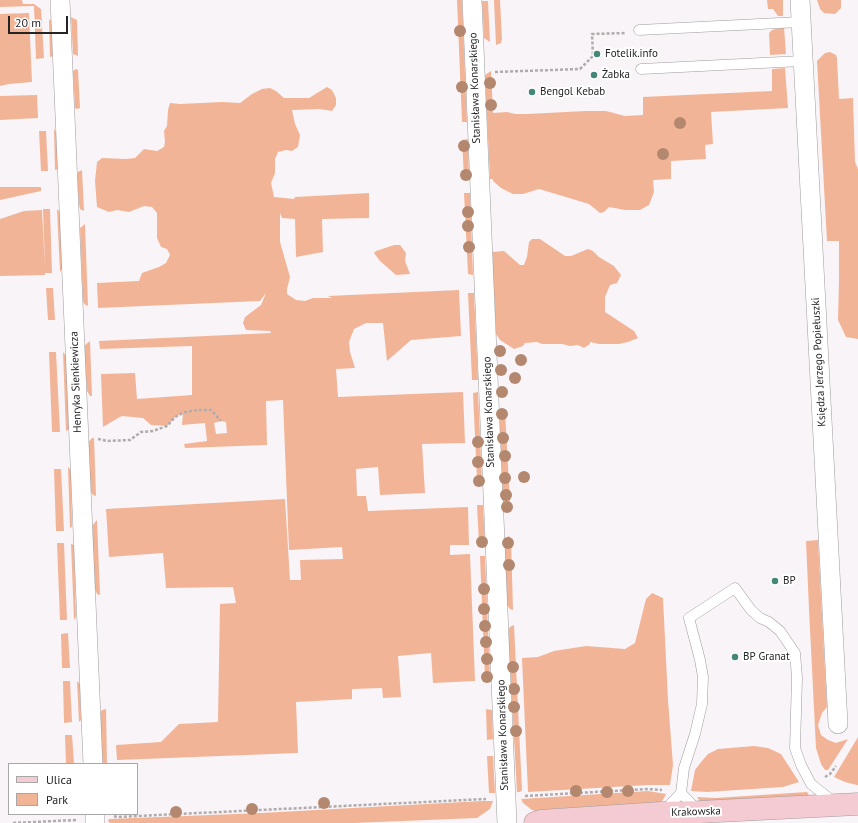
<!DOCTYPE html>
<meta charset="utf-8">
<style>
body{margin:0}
#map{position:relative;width:858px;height:823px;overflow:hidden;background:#f9f4f7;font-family:"PT Sans",sans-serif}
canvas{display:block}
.legend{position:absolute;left:8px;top:763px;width:130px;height:52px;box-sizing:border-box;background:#fff;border:1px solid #a8a7a8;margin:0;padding:5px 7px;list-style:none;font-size:12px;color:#252425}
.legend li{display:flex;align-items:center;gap:8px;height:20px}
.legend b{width:20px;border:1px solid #a8a7a8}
.scale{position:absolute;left:8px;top:16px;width:60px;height:18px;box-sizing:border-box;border:2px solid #252425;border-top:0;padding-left:5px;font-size:12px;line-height:14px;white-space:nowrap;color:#252425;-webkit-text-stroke:3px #fff;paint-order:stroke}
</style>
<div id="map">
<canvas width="858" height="823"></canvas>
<ul class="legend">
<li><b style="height:5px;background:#f4cbd2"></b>Ulica</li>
<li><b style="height:11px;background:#f2b497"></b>Park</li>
</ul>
<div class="scale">20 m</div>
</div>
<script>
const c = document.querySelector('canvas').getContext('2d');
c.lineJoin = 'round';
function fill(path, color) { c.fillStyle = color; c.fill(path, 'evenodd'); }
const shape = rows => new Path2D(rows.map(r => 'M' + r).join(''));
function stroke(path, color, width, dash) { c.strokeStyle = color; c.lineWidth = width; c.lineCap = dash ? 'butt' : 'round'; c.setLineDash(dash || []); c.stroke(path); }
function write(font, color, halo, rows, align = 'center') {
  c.font = font + ' "PT Sans",sans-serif'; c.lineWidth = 4; c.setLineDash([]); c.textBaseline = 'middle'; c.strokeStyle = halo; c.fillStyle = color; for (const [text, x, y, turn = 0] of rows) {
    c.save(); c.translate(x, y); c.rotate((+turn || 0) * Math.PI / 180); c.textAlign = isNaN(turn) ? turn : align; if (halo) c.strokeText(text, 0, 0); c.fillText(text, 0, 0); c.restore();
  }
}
fill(shape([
 [0,0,22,0,23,4,34,4,41,9,44,58,36,59,34,6,0,7],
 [457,0,462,0,467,122,462,122],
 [494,0,500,0,502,39,501,43,496,45],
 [767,0,783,0,783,16,778,16,773,9,768,9],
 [817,0,841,0,841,8,835,14,824,13,820,9],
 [482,1,488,1,490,42,484,38],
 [29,13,32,82,9,84,0,86,0,14],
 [71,17,77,20,78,56,73,54],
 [52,19,53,56,50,57,49,20],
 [784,27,786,54,770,55,769,33,772,30],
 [830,52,836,55,837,58,839,99,853,98,855,162,858,169,858,339,846,337,838,320,839,282,839,241,827,241,817,61,825,53],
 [785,68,788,108,711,112,713,144,705,145,706,159,671,161,671,179,653,180,654,192,649,205,640,210,625,210,609,207,604,212,600,213,589,204,539,189,523,194,513,194,501,188,493,181,493,179,490,179,485,75,491,71,493,113,507,112,515,114,527,114,586,111,606,111,625,116,643,115,643,97,772,91,772,69],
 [76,69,78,70,80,108,77,109,75,108,73,72,73,71],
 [327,87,332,90,336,98,336,105,332,111,320,109,292,110,295,124,300,135,298,147,292,151,286,150,278,152,275,159,275,173,271,183,274,197,294,199,295,197,369,193,369,218,322,219,323,252,296,257,295,219,282,218,280,213,280,242,290,277,287,289,287,294,296,300,305,301,313,298,332,298,328,296,459,290,461,336,411,340,387,361,383,323,366,323,354,329,349,342,350,352,355,368,336,369,338,397,463,392,465,443,422,444,425,493,380,495,378,467,356,469,357,496,366,496,368,511,468,507,469,545,450,545,450,555,470,554,475,681,433,683,431,653,398,656,401,697,383,698,382,688,352,689,352,699,296,702,298,753,117,760,116,745,161,742,179,724,218,722,220,604,236,603,233,587,166,588,163,553,109,557,106,509,285,499,290,580,301,580,300,560,343,559,342,547,289,550,283,400,266,401,267,445,185,448,184,444,207,441,205,423,182,425,183,413,175,417,167,426,151,425,143,418,122,416,118,418,103,427,101,374,135,373,137,399,192,395,192,346,100,349,99,341,271,333,270,331,246,330,243,323,245,317,261,305,266,293,260,301,98,308,97,283,139,281,142,273,159,267,166,263,170,255,167,249,161,247,157,238,157,213,152,207,144,206,129,212,117,210,109,212,97,207,95,181,97,162,102,158,126,159,135,158,144,149,157,151,164,147,165,142,164,131,167,126,168,110,170,103,180,104,222,102,240,103,252,94,262,89,270,88,276,91,284,98,309,98],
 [221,421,226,422,227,433,216,434,214,423],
 [37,95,38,118,0,120,0,96],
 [54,129,56,132,58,169,55,170],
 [39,131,46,131,48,171,41,171],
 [468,139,469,177,464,178,462,140],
 [82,170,84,211,80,209,79,204,77,176,78,172],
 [0,187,41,187,41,191,0,200],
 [464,193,470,193,473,275,468,274],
 [43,209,50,209,52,273,45,273,45,275,0,276,0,219,24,211,42,210,45,267],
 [57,209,60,212,62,269,60,272],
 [85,224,88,306,84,304,83,301,80,228],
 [532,239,540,239,565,256,571,256,588,249,593,251,599,257,614,266,621,275,617,283,610,285,605,297,605,312,634,331,638,338,628,342,619,344,599,344,590,342,590,344,584,348,578,345,570,346,562,344,542,344,537,342,525,343,523,346,514,349,500,340,496,334,492,252,504,251,520,265,524,265,527,257,529,242],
 [394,245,400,245,406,253,405,261,410,274,396,275,380,261,374,253,376,251],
 [46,288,53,288,55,320,48,320],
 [468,293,474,293,478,380,472,380],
 [90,341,92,396,90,396,87,391,84,346],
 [49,352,56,352,60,432,52,432],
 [63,352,66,356,69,429,66,431],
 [478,392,482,480,477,480,473,393],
 [504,409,505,410,510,504,509,507,506,509,503,509,499,413],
 [92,438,94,438,96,496,93,495,91,492,88,444,89,441],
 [68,467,71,470,72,527,70,528],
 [54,469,61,469,64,531,56,531],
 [477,505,483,505,485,543,479,543],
 [97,520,100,595,97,594,95,589,92,526],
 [509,536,511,539,513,610,510,609,507,605,504,539],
 [818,540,827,707,822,713,818,725,821,735,828,740,836,743,848,739,828,770,825,770,821,764,816,748,809,609,806,541],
 [57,543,64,543,67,620,60,620],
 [71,544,74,545,76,617,74,620],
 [480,556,485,556,490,678,485,678],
 [652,593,663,598,668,700,673,765,670,785,648,785,528,792,522,658,538,657,554,651,586,646,625,649,635,643,646,599],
 [514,625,522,790,520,792,517,792,508,631,510,627],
 [68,633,70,668,62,668,61,634],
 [63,681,70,681,72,722,64,723],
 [77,681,80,684,81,720,79,722],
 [106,709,107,764,102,764,100,713,102,710],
 [486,709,492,710,493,739,487,740],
 [65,735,72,735,74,764,66,764],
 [858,737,858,785,857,785,845,782,834,777],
 [754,746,768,748,781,754,799,782,783,787,707,792,691,791,695,770,701,762,708,754,718,749],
 [487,756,493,756,495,793,489,793],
 [648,791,666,794,663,800,657,805,543,813,532,810,523,803,521,799],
 [807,792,811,798,701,803,697,797,715,798],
 [482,801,493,801,490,809,477,818,354,823,110,823,108,821,109,819,261,813]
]), '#f2b497');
const lane = shape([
 [639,30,800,22],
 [641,69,802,61],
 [681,793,699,812],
 [664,811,681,793,684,768,695,734,702,704,703,677,700,660,689,618,735,588,751,610,760,618,769,622,780,631,795,653,797,678,795,748,801,765,811,784,835,803]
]);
const street = shape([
 [60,0,93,764],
 [472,0,507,823],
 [800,0,838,724],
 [95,814,95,823]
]);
const secondary = shape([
 [535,823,541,821,661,813,699,812,858,804]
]);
stroke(lane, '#9f9b9d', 11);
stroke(street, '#9f9b9d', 20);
stroke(secondary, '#9f9b9d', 23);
stroke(shape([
 [495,72,580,69,593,56,592,34,626,33],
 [98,439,107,441,130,440,141,432,153,431,167,426,175,417,185,412,198,410,211,410,221,421],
 [825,777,830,774,836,766],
 [525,796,648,789,662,790],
 [114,816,117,817,486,799],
 [13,823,76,820]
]), '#b0acae', 2.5, [3, 2]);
stroke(lane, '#fff', 10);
stroke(street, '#fff', 19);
stroke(secondary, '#f4cbd2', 22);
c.fillStyle = '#b3886f';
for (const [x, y] of [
 [460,31],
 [490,83],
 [462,87],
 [491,105],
 [680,123],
 [464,146],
 [663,154],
 [466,175],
 [468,212],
 [468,226],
 [469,247],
 [500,351],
 [521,360],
 [501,370],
 [515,378],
 [502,392],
 [502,414],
 [503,438],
 [478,442],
 [505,456],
 [478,462],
 [524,477],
 [505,478],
 [479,481],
 [506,495],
 [507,507],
 [482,542],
 [508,543],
 [509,565],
 [484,589],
 [484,609],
 [485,626],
 [486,642],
 [487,659],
 [513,667],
 [487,677],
 [514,689],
 [514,707],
 [516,731],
 [576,791],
 [628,791],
 [607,792],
 [324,803],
 [252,809],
 [176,812]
]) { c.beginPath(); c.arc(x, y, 6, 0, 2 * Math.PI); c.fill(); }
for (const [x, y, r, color] of [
 [597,54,4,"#448677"],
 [594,75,4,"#448677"],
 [532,92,4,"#448677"],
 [775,581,4,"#448677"],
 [735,657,4,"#448677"]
]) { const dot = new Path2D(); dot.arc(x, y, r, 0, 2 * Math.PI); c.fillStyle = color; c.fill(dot); stroke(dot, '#fff', 1.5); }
write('11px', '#252425', '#fff', [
 ["Fotelik.info",605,54],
 ["Żabka",602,75],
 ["Bengol Kebab",540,92],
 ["BP",783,581],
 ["BP Granat",743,657]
], 'left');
write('11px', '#252425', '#fff', [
 ["Stanisława Konarskiego",475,88,-92],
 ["Księdza Jerzego Popiełuszki",819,362,-93],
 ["Henryka Sienkiewicza",76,382,-92],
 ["Stanisława Konarskiego",489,412,-92],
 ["Stanisława Konarskiego",503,735,-92],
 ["Krakowska",696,812,-2]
]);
</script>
